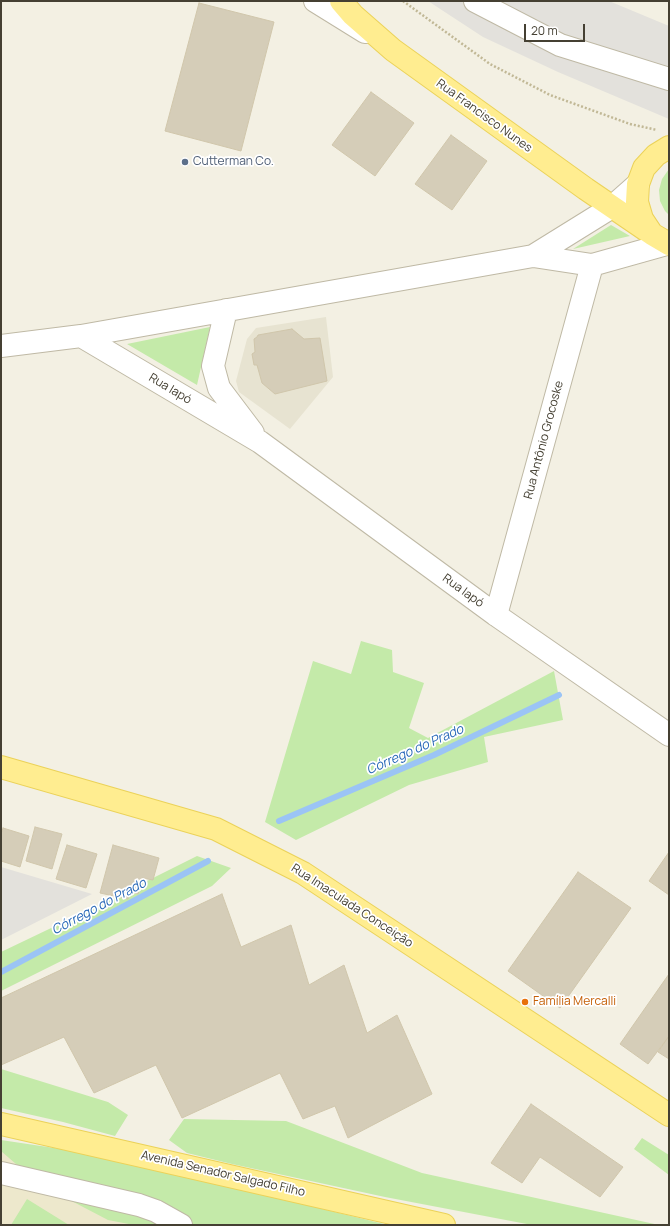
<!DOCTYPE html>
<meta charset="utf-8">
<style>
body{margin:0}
#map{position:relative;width:670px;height:1226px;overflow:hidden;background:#f3f0e3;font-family:Manrope,sans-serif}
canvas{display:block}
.frame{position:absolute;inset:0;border:2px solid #454033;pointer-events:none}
.scale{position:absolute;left:524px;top:24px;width:61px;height:18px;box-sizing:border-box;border:2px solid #454033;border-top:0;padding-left:5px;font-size:12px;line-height:14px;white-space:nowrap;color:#454033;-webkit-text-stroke:3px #fff;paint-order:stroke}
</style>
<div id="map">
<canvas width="670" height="1226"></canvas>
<div class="frame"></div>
<div class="scale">20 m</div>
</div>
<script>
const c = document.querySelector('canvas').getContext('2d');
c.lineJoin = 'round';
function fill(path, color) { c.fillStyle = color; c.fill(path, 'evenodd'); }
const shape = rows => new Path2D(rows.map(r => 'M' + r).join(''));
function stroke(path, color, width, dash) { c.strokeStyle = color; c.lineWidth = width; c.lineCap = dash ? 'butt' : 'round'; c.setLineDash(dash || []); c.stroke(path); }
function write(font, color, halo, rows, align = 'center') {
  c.font = font + ' Manrope,sans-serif'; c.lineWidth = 3.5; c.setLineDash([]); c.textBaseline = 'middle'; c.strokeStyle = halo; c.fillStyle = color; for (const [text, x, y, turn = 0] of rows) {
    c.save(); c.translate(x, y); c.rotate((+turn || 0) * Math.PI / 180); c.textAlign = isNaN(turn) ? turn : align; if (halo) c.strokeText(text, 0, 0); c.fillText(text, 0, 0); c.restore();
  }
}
fill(shape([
 [326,317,333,377,290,429,239,392,236,381,247,339,256,328]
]), '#e7e3d1');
fill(shape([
 [1,1145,314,1225,1,1225]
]), '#ede8cc');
fill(shape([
 [669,169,669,215,665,211,660,201,659,190,662,179],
 [611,225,630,236,573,249],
 [210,327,197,385,127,344],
 [361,641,392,650,393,672,424,683,409,728,428,738,554,671,563,720,484,737,488,762,409,785,296,840,265,822,313,661,351,674],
 [197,856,231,868,212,886,1,991,1,952,93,908],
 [1,1069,108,1102,128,1115,115,1136,63,1122,1,1108],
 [184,1119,286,1121,422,1173,659,1225,532,1225,385,1197,232,1164,187,1153,169,1140],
 [642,1138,669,1155,669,1175,634,1149],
 [1,1140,61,1149,200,1179,388,1225,134,1225,108,1220,39,1184,1,1151],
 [27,1199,69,1225,11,1225]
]), '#c4eaa9');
fill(shape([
 [428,1,609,1,669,26,669,119,558,72,483,37],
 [1,867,92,894,1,940]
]), '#e3e1dc');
stroke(shape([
 [279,821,434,755,559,695],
 [1,972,208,861]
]), '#9bc4f5', 6);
const building = shape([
 [199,3,274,22,241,151,165,131,199,3],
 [371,92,414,123,375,176,332,145,371,92],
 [451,135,487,161,452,210,415,184,451,135],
 [292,329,304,339,320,338,327,381,275,394,262,383,257,365,254,365,252,354,255,352,254,339,257,337,258,335,292,329],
 [35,827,62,834,52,869,26,861,35,827],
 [3,828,29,836,20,867,1,861,1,834,3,828],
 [67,845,97,854,86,888,56,879,67,845],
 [113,845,159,858,153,880,142,878,138,894,130,892,128,899,100,893,113,845],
 [669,852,669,895,649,881,669,852],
 [578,872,631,908,560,1008,508,971,578,872],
 [222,894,241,947,291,925,309,985,344,965,367,1033,397,1015,432,1094,348,1138,335,1106,303,1119,280,1073,182,1118,156,1065,94,1093,64,1037,1,1065,1,998,222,894],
 [669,974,669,1036,648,1064,620,1044,669,974],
 [669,1036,669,1059,658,1052,669,1036],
 [531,1104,623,1167,600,1197,540,1157,522,1183,491,1163,531,1104]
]);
fill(building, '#d5cdb8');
stroke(building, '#d0c6ab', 1);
const minor = shape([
 [315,1,365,32],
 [475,1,560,45,669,79],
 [533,256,612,207,638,184],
 [226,310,213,366,219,388,253,433],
 [81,336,260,442,496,615,669,735],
 [1,346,81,336,533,256,592,265,667,244],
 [496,615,592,265],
 [1,1173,139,1205,156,1211,181,1225]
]);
const major = shape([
 [341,1,353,15,393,50,586,189,652,234],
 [669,147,656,155,644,168,638,184,637,202,642,219,652,234,669,244],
 [1,767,216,829,303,873,669,1115],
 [1,1124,444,1225]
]);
stroke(minor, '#bfb9a5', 24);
stroke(major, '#ebd259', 24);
stroke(shape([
 [403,1,490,64,550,95,630,124,657,130]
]), '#c1b896', 2.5, [2, 2]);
stroke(minor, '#fff', 22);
stroke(major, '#ffed90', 22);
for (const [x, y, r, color] of [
 [185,162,4,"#5c6f8a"],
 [525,1002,4,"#e8710a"]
]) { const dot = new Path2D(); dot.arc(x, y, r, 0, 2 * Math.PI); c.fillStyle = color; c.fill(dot); stroke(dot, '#fff', 1.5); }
write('12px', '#454033', '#fff', [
 ["Rua Francisco Nunes",484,116,36],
 ["Rua Iapó",170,389,31],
 ["Rua Antônio Grocoske",544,440,-75],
 ["Rua Iapó",463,591,36],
 ["Rua Imaculada Conceição",352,906,33],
 ["Avenida Senador Salgado Filho",223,1174,13]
]);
write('12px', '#4e5e75', '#fff', [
 ["Cutterman Co.",193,162]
], 'left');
write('12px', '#c56008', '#fff', [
 ["Família Mercalli",533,1002]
], 'left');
write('italic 13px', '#2667b7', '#fff', [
 ["Córrego do Prado",415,750,-24],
 ["Córrego do Prado",99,907,-28]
]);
</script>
